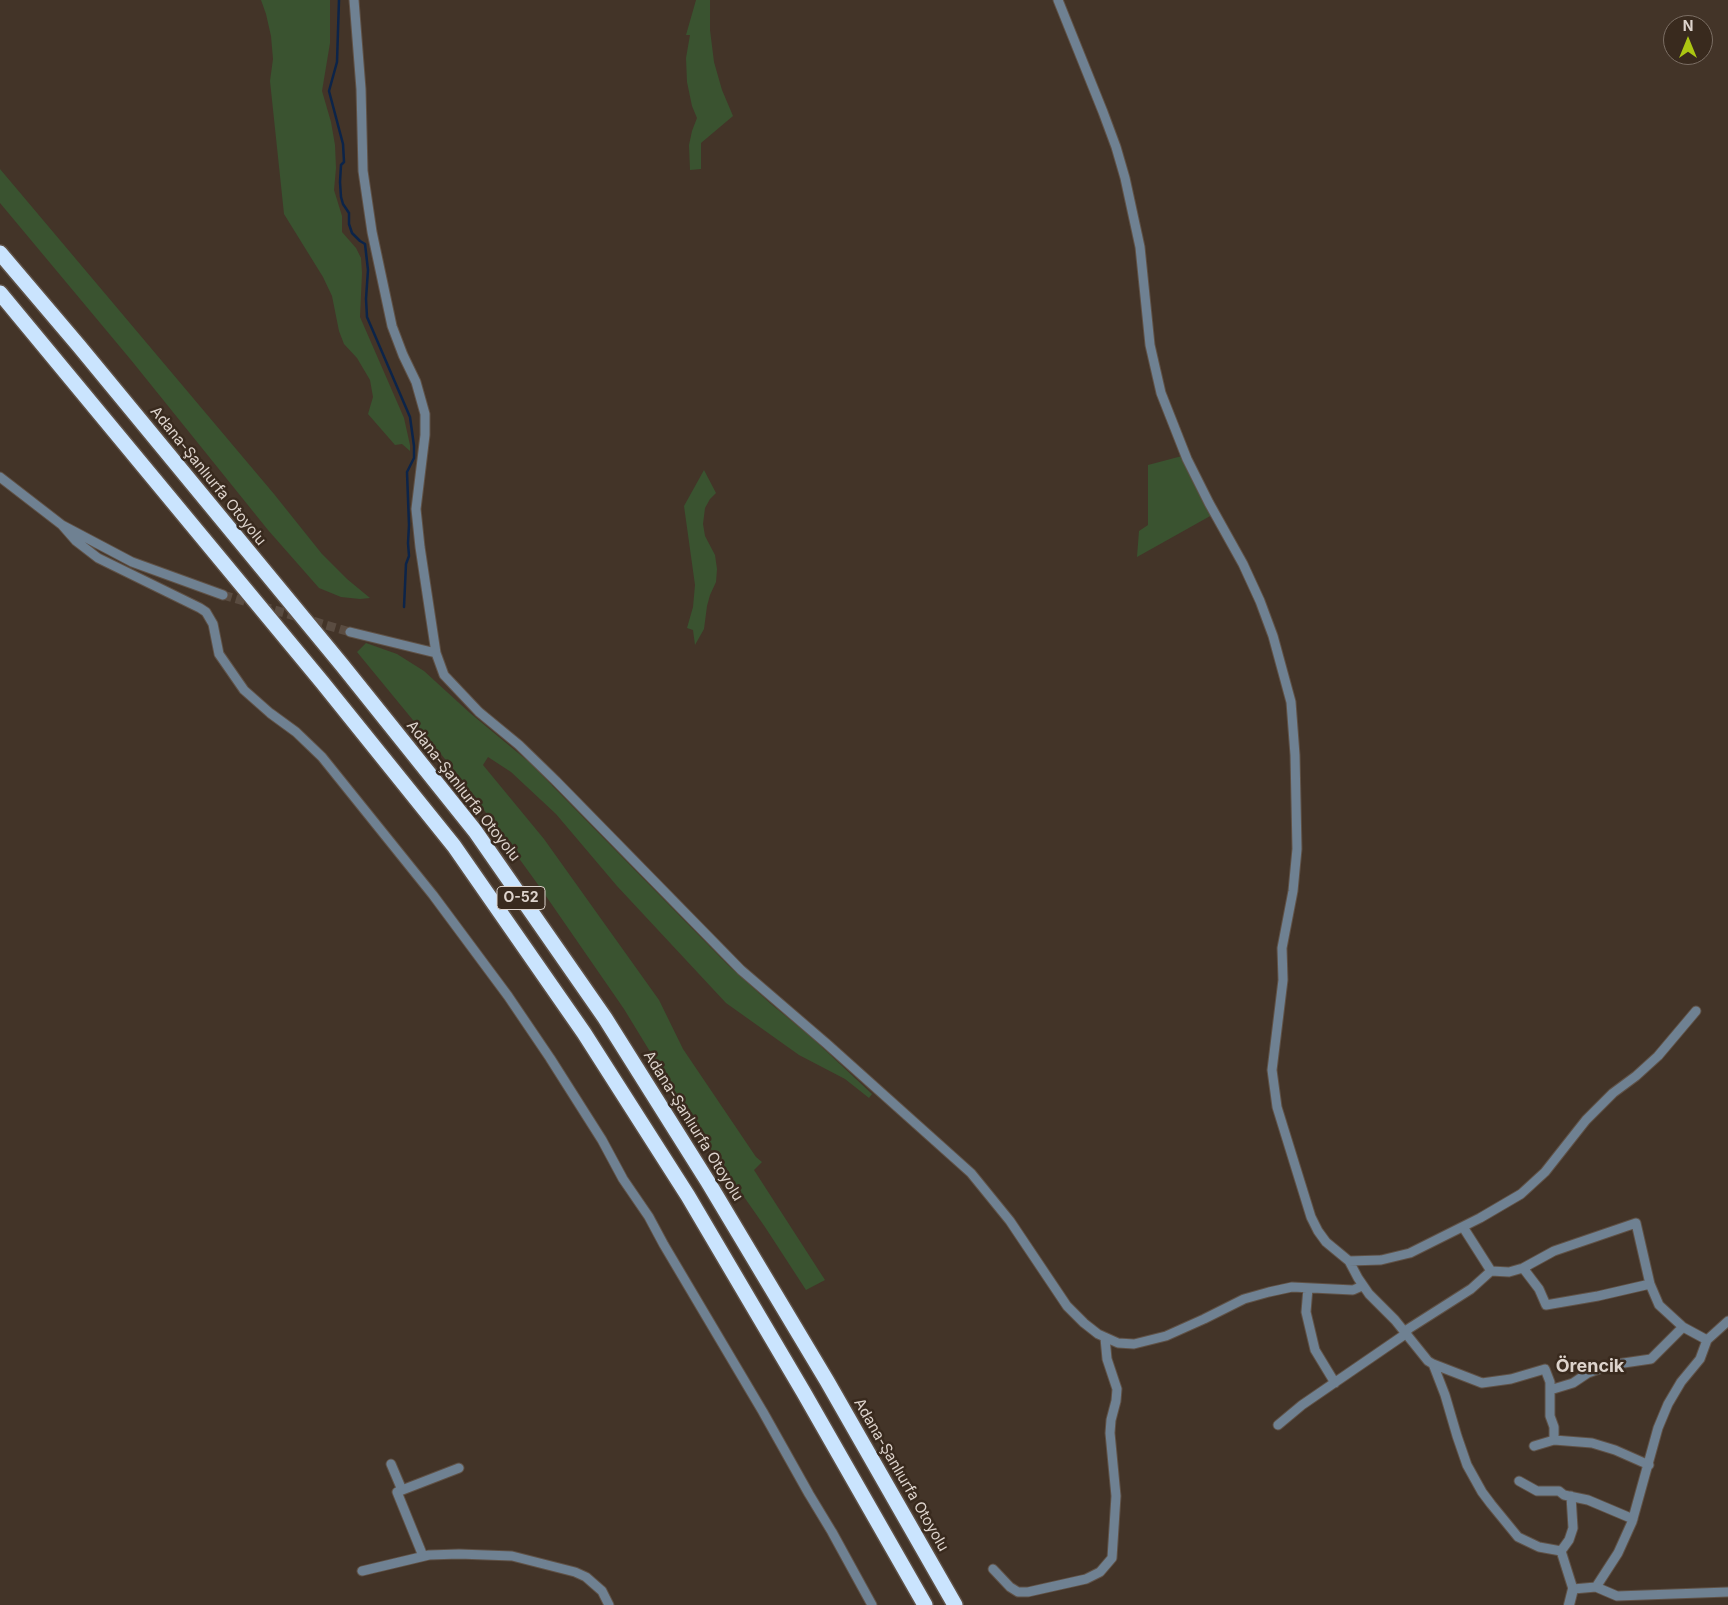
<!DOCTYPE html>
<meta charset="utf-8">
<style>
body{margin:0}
#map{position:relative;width:1728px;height:1605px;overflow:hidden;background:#433428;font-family:Inter,sans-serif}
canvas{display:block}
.north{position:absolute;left:1663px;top:15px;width:50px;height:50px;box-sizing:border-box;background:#392a1e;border:1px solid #7b6e64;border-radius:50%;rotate:0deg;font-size:14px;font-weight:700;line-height:20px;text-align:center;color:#ddd3cc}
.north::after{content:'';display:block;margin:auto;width:18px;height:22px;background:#acc612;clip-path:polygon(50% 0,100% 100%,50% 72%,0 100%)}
</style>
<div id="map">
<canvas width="1728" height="1605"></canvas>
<div class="north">N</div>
</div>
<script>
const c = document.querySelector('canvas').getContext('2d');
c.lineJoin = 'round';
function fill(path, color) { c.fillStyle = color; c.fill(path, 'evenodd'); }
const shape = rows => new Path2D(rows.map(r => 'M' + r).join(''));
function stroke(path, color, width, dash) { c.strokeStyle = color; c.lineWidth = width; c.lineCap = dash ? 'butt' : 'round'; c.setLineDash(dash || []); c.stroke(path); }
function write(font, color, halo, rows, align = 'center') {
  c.font = font + ' Inter,sans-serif'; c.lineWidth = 5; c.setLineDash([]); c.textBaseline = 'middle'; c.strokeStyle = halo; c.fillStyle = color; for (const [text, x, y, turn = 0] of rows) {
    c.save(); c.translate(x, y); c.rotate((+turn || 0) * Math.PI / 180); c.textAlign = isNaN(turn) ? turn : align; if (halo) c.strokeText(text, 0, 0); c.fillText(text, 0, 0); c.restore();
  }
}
fill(shape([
 [261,0,330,0,330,43,322,91,331,122,335,145,336,168,334,190,342,216,342,232,356,248,361,258,362,273,360,317,404,418,410,445,410,451,402,444,395,445,368,414,373,397,370,380,357,358,344,344,339,331,332,296,323,277,284,214,270,81,273,59,271,36,266,14],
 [696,0,710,0,710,30,714,62,722,90,733,116,701,143,701,169,690,170,689,145,692,131,697,118,692,106,687,82,686,58,690,35,686,35],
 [0,169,274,494,322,554,347,579,370,598,360,599,341,597,319,588,268,530,131,360,0,203],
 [1182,456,1212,515,1137,557,1139,531,1148,525,1148,465],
 [704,470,716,493,710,499,705,508,703,524,705,536,715,555,717,569,716,582,710,595,707,606,704,629,695,645,693,630,687,628,693,607,695,585,684,506],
 [366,643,397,654,424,671,470,713,529,762,728,965,771,1004,810,1036,872,1094,869,1098,845,1079,799,1055,726,1003,617,886,556,814,511,772,488,757,483,765,544,839,659,1000,683,1049,756,1157,762,1162,754,1170,825,1280,806,1290,765,1227,701,1135,624,1009,539,886,463,781,357,652]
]), '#3a5330');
stroke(shape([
 [339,0,337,62,329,91,343,144,344,162,341,165,340,182,341,197,343,204,349,213,349,224,352,233,360,241,365,244,368,270,366,299,367,317,410,417,414,446,414,458,407,472,409,525,408,543,409,556,406,564,404,607]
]), '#0c2449', 2.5);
stroke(shape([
 [223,595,350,632]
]), '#5a4c41', 9, [9, 4.5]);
const minor = shape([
 [354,0,361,89,363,171,372,232,392,326,403,355,416,382,425,414,425,435,416,509,420,547,436,653,444,675,479,712,519,745,556,781,741,970,827,1044,971,1173,1010,1221,1067,1306,1084,1323,1098,1334,1118,1343,1134,1344,1166,1336,1204,1319,1244,1299,1269,1292,1292,1287,1353,1290,1362,1286],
 [1058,0,1103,112,1116,147,1125,178,1140,247,1150,345,1161,393,1187,459,1209,503,1243,564,1260,601,1273,636,1291,702,1295,755,1297,849,1293,891,1282,948,1283,980,1272,1070,1277,1107,1311,1217,1318,1231,1326,1242,1349,1261,1358,1278,1369,1294,1395,1320,1428,1361,1433,1364,1445,1395,1457,1436,1467,1465,1482,1492,1491,1504,1518,1537,1539,1547,1561,1551],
 [0,477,62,525,132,562,223,595],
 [62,525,76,541,98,558,200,608,206,612,213,624,219,654,244,690,270,713,296,732,322,757,433,895,508,996,550,1058,602,1140,623,1179,649,1217,664,1245,763,1412,809,1494,832,1532,872,1605],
 [350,632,436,653],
 [1463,1227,1491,1271],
 [1349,1261,1381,1260,1410,1253,1480,1218,1521,1194,1545,1172,1586,1120,1613,1093,1636,1076,1658,1056,1696,1011],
 [1523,1268,1539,1289,1546,1305,1598,1296,1650,1284],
 [1308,1288,1306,1312,1315,1350,1335,1383],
 [1405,1331,1471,1289,1491,1271,1509,1272,1523,1268,1554,1251,1636,1223,1650,1284,1659,1305,1683,1327,1707,1340],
 [1433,1364,1482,1383,1511,1379,1545,1369,1550,1382,1550,1416,1554,1427,1554,1440],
 [1550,1390,1573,1383,1588,1373,1610,1365,1651,1359,1683,1327],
 [1278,1425,1302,1405,1407,1333],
 [1534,1446,1554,1440,1592,1443,1615,1450,1649,1465],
 [391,1464,402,1490],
 [1519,1481,1537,1491,1559,1491,1564,1495,1588,1500,1633,1519],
 [1561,1551,1573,1589,1596,1587,1618,1553,1632,1522,1658,1428,1668,1404,1681,1382,1700,1359,1707,1340,1728,1321],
 [1561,1551,1569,1540,1573,1528,1571,1496],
 [423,1556,397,1492,459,1468],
 [993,1569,1010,1587,1018,1592,1028,1592,1086,1579,1100,1572,1112,1558,1116,1496,1110,1433,1111,1420,1116,1401,1117,1389,1107,1359,1105,1338],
 [362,1571,429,1555,459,1554,512,1556,575,1572,586,1577,602,1591,609,1605],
 [1596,1587,1617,1596,1728,1592]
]);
const tertiary = shape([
 [1569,1605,1573,1589]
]);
const motorway = shape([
 [0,253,79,346,342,665,475,831,605,1018,708,1182,827,1381,955,1605],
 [0,293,322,682,454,846,584,1033,688,1196,804,1393,925,1605]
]);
stroke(minor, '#5f5146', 11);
stroke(tertiary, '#5f5146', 12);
stroke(motorway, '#5f5146', 18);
stroke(minor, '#6f8192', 9);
stroke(tertiary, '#6f8192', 10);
stroke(motorway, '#cae4fe', 15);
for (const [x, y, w] of [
 [521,898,48]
]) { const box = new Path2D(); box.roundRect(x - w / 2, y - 11.5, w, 23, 4); c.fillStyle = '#392a1e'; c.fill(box); stroke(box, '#ddd3cc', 1); }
write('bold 14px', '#ddd3cc', null, [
 ["O-52",521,898]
]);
write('15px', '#ddd3cc', '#392a1e', [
 ["Adana-Şanlıurfa Otoyolu",208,476,51],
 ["Adana-Şanlıurfa Otoyolu",463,791,52],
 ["Adana-Şanlıurfa Otoyolu",693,1126,58],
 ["Adana-Şanlıurfa Otoyolu",901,1475,60]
]);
write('bold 18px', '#ddd3cc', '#392a1e', [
 ["Örencik",1590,1367]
]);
</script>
